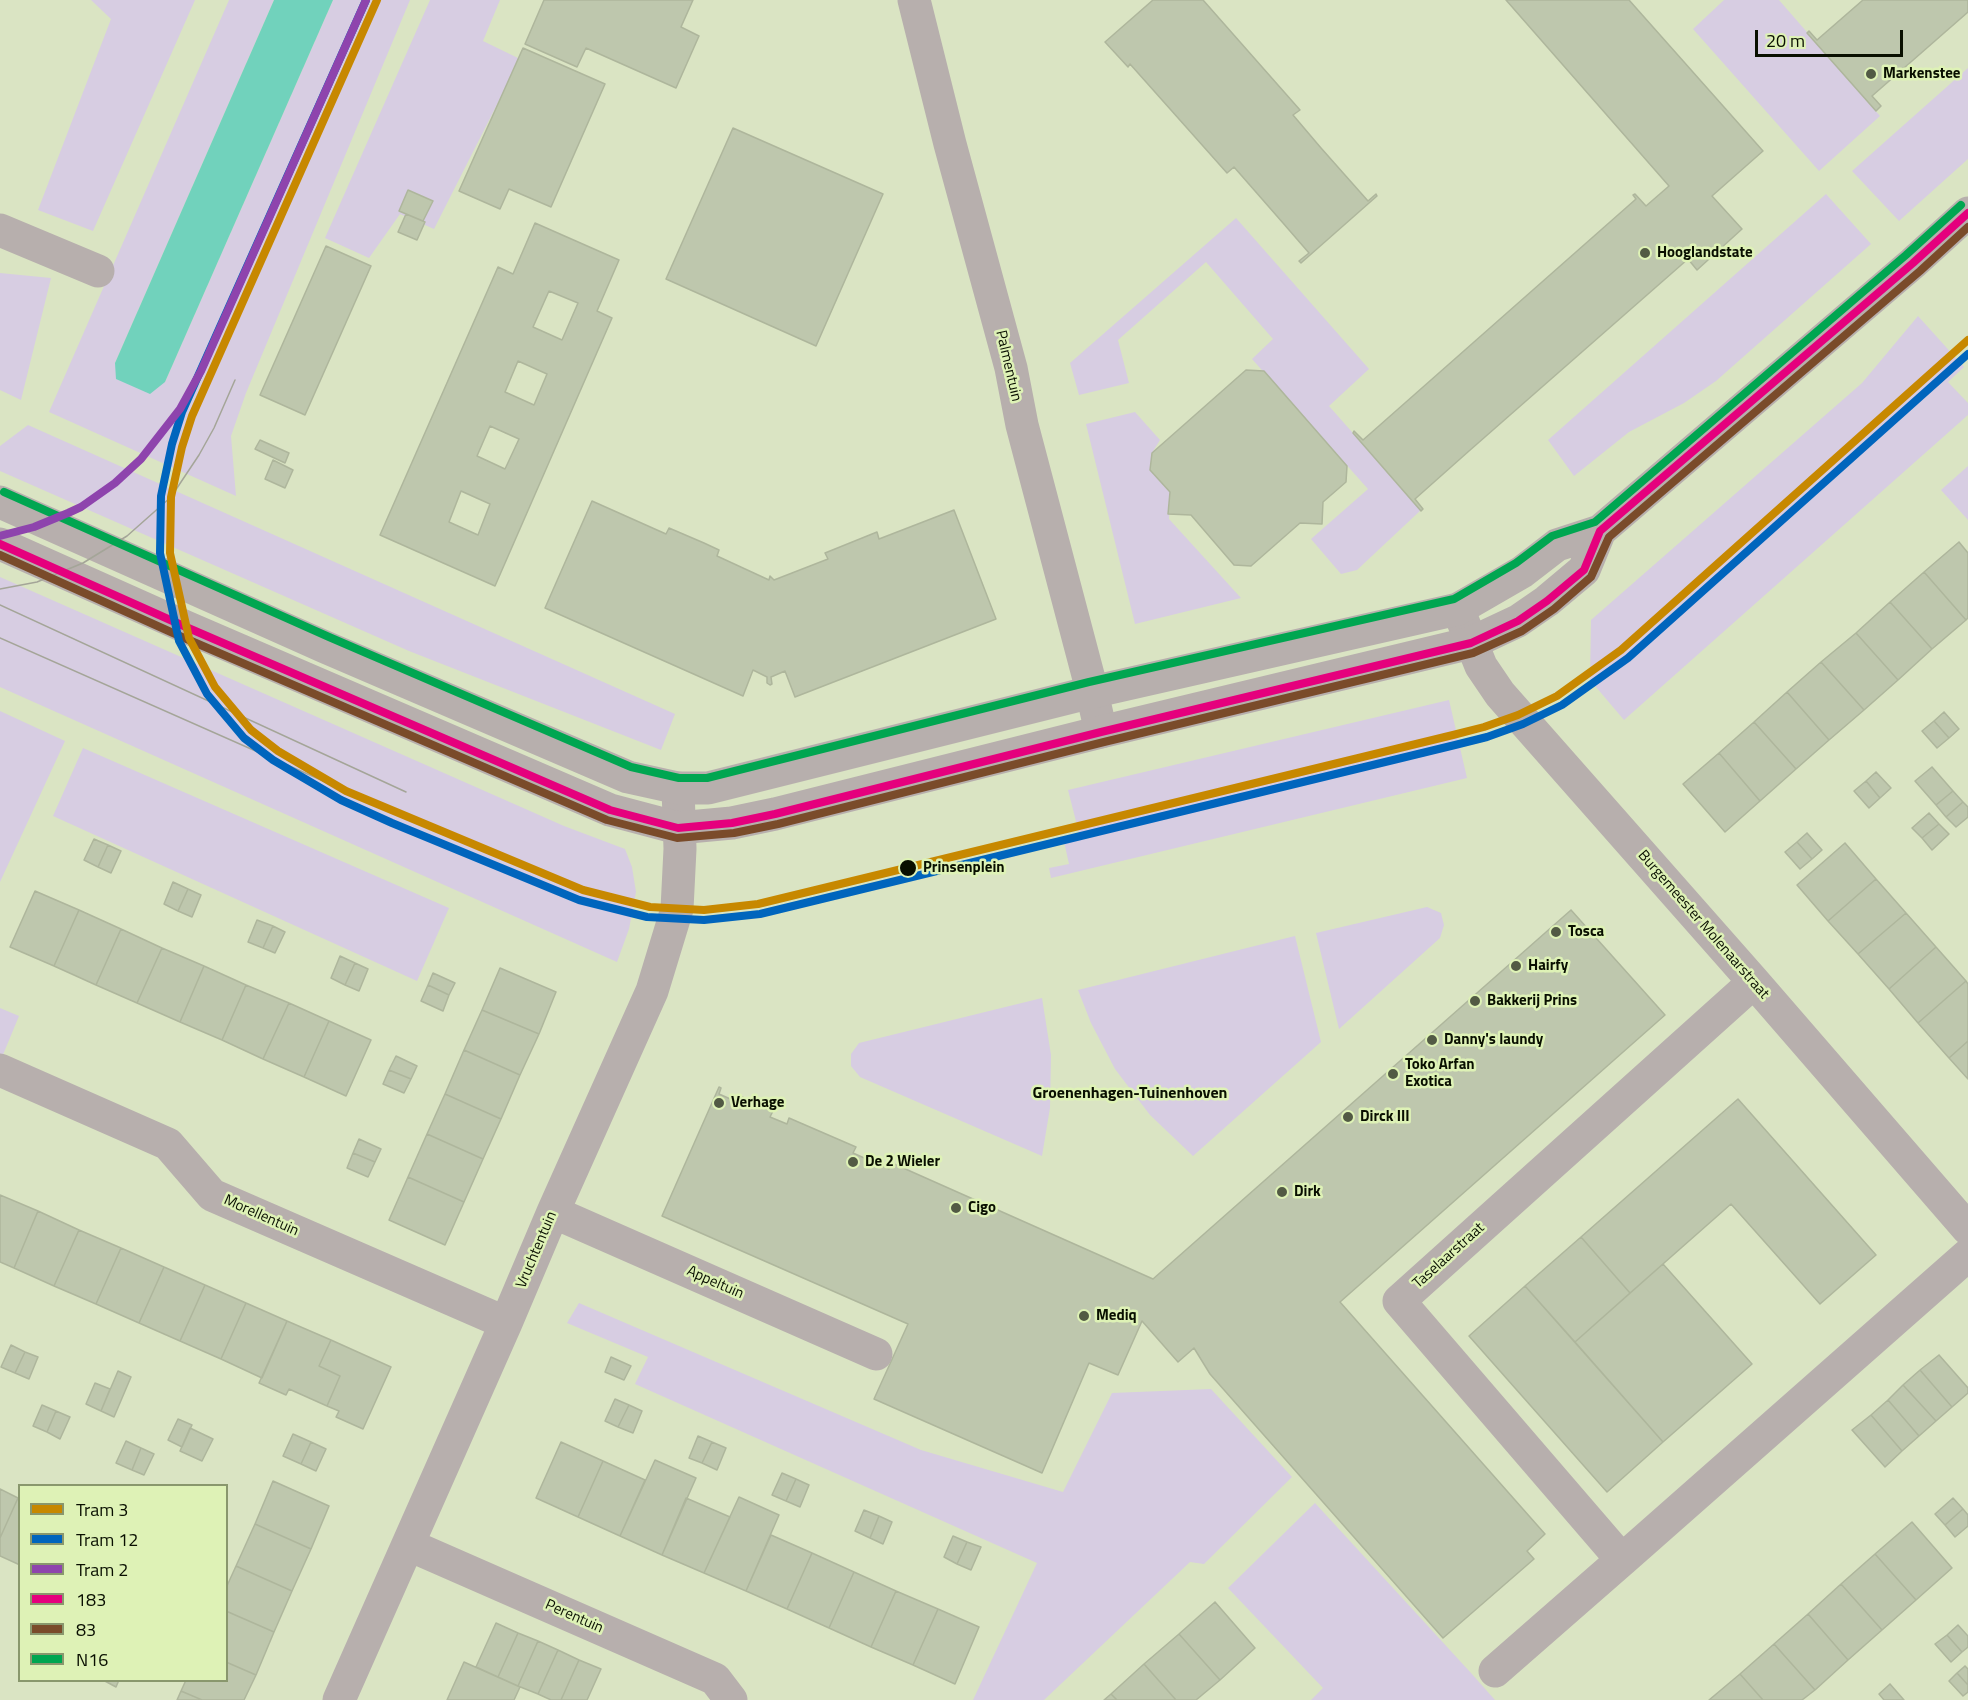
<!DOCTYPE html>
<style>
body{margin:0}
#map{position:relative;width:1968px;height:1700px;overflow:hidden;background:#dae4c3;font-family:"Titillium Web",sans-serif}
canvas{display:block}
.legend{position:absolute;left:18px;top:1484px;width:210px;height:198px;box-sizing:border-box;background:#def2b6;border:2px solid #89976d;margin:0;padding:8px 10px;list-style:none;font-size:18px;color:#090f00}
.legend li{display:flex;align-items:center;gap:12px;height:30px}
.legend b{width:30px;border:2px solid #89976d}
.scale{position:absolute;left:1755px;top:30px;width:148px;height:27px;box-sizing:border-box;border:3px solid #090f00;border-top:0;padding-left:8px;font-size:18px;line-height:21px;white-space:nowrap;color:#090f00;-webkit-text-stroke:4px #def2b6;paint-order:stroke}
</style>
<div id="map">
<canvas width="1968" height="1700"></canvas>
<ul class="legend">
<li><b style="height:8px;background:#c78800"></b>Tram 3</li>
<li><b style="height:8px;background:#0065bd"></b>Tram 12</li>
<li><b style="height:8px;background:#8e44ad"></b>Tram 2</li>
<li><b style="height:8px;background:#e5007d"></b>183</li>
<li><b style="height:8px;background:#7a4b2a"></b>83</li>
<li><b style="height:8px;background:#00a651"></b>N16</li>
</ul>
<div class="scale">20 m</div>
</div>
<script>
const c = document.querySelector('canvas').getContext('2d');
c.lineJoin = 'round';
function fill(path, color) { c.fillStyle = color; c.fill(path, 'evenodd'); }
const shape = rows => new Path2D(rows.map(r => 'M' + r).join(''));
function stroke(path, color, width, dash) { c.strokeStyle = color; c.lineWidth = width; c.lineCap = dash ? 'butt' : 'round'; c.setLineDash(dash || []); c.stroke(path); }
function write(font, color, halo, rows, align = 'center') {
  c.font = font + ' "Titillium Web",sans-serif'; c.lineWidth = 5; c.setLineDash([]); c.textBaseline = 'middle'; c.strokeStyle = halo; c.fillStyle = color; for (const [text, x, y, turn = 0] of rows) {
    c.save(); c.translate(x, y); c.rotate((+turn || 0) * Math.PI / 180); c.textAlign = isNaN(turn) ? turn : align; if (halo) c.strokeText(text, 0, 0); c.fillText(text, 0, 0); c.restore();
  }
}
fill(shape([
 [91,0,195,0,93,231,38,210,111,19],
 [229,0,274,0,115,363,165,382,333,0,410,0,246,393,231,436,236,496,49,412],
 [430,0,500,0,483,41,520,59,434,229,400,214,369,258,325,238],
 [1724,0,1779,0,1880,116,1819,171,1693,29],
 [1968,68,1968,159,1899,221,1852,171],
 [1826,194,1871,244,1716,381,1684,403,1629,432,1574,476,1548,440],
 [1236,218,1369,369,1329,406,1421,510,1357,570,1341,574,1311,539,1368,489,1252,359,1273,339,1206,262,1118,340,1129,383,1079,395,1070,363],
 [0,273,51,278,21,400,0,390],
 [1918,316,1964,367,1948,382,1968,403,1968,415,1624,720,1590,680,1591,620,1862,383],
 [1135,412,1160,440,1152,453,1150,470,1170,492,1169,519,1241,598,1135,624,1086,424],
 [28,425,675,714,661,750,409,651,0,471,0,446],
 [1968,466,1968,520,1941,490],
 [0,577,564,826,625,849,632,867,636,892,629,929,617,962,0,687],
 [1449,700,1467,778,1051,878,1049,868,1069,864,1063,837,1079,833,1068,790],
 [0,711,65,741,0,882],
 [83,748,449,908,417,981,53,816],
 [1427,907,1441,913,1444,925,1440,938,1339,1029,1316,933],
 [1295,936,1321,1042,1193,1156,1150,1115,1115,1069,1091,1023,1078,990],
 [1042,998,1051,1055,1050,1108,1042,1156,860,1077,851,1066,851,1054,859,1043],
 [0,1008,19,1016,0,1062],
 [579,1303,921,1450,1063,1492,1112,1393,1211,1389,1292,1477,1204,1564,1190,1562,1044,1700,973,1700,1037,1563,635,1384,648,1357,567,1323],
 [1315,1503,1471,1673,1495,1700,1311,1700,1323,1688,1228,1588]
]), '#d7cde2');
fill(shape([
 [274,0,333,0,165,382,150,394,116,379,115,363]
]), '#71d2bc');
const building = shape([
 [544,0,693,0,681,27,699,36,676,88,586,48,577,67,525,44,544,0],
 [1153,0,1203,0,1300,110,1293,115,1321,148,1368,201,1376,194,1377,196,1301,263,1299,261,1309,253,1283,223,1234,167,1227,173,1130,64,1128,67,1105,42,1153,0],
 [1506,0,1629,0,1763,151,1712,196,1742,229,1697,270,1688,259,1469,451,1415,499,1423,509,1421,511,1353,433,1354,431,1363,440,1636,199,1633,195,1635,194,1646,206,1669,186,1506,0],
 [1863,0,1968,0,1968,12,1872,96,1881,106,1876,111,1807,33,1809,31,1817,40,1863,0],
 [523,48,605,84,551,207,509,189,500,209,459,191,523,48],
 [733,128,883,194,816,346,666,279,733,128],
 [408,190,433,201,423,221,399,211,408,190],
 [406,214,425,222,417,240,398,232,406,214],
 [535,223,619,260,597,311,612,318,495,586,380,535,498,267,513,274,535,223],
 [549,291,578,303,562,340,533,327,549,291],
 [518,361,547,374,534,405,505,392,518,361],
 [490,426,519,439,505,469,477,456,490,426],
 [461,491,490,504,478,535,449,522,461,491],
 [326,246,371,266,305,415,260,395,326,246],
 [1246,370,1264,371,1347,466,1346,482,1323,502,1322,524,1300,523,1251,566,1234,565,1191,515,1168,514,1170,492,1150,470,1152,453,1246,370],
 [260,440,289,453,285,463,255,449,260,440],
 [273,460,293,470,285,488,265,479,273,460],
 [592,501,666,534,669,528,704,543,719,550,717,556,769,580,770,576,774,580,828,559,825,553,877,532,879,539,954,510,996,619,795,697,785,671,771,677,772,684,770,685,767,683,767,677,753,670,743,696,545,608,592,501],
 [1959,542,1968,553,1968,618,1966,620,1924,572,1959,542],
 [1924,572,1966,620,1932,649,1890,602,1924,572],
 [1890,602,1932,649,1898,680,1856,633,1890,602],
 [1856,633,1898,680,1864,710,1821,662,1856,633],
 [1821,662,1864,710,1829,740,1787,692,1821,662],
 [1787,692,1829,740,1796,769,1754,722,1787,692],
 [1944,712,1959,729,1949,738,1934,721,1944,712],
 [1934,721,1949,738,1937,748,1922,731,1934,721],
 [1754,722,1796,769,1760,801,1719,753,1754,722],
 [1719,753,1760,801,1725,832,1683,784,1719,753],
 [1932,767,1953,791,1936,805,1915,781,1932,767],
 [1876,772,1891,788,1880,798,1866,781,1876,772],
 [1866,781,1880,798,1869,808,1854,791,1866,781],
 [1953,791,1963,802,1946,817,1936,805,1953,791],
 [1963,802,1968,807,1968,817,1956,827,1946,817,1963,802],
 [1929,813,1939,824,1922,838,1912,828,1929,813],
 [1939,824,1949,834,1932,850,1922,838,1939,824],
 [1807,833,1822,850,1812,859,1797,842,1807,833],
 [94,839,108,845,98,867,84,860,94,839],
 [1797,842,1812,859,1800,869,1785,852,1797,842],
 [1845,843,1876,879,1828,921,1797,885,1845,843],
 [108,845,121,851,111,873,98,867,108,845],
 [1876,879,1906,913,1858,954,1828,921,1876,879],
 [173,882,188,889,178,911,164,904,173,882],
 [188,889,201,895,192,917,178,911,188,889],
 [35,891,79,910,54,966,10,947,35,891],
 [79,910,121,929,96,985,54,966,79,910],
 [1571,910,1665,1015,1340,1302,1545,1534,1527,1551,1534,1559,1443,1638,1210,1374,1194,1348,1178,1362,1142,1321,1118,1375,1089,1363,1042,1473,874,1399,908,1324,662,1216,719,1087,721,1088,719,1094,735,1101,738,1095,773,1111,770,1117,787,1124,789,1118,856,1147,853,1153,889,1169,892,1163,1153,1279,1571,910],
 [1906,913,1936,947,1889,989,1858,954,1906,913],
 [257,920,273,926,263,948,248,942,257,920],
 [273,926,285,932,275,953,263,948,273,926],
 [121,929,162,948,137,1003,96,985,121,929],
 [1936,947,1966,981,1918,1023,1889,989,1936,947],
 [162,948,204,966,180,1022,137,1003,162,948],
 [340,956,355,963,345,985,331,978,340,956],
 [355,963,368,969,359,991,345,985,355,963],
 [204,966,246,985,222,1040,180,1022,204,966],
 [500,968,556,992,539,1034,482,1010,500,968],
 [433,973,455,983,449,995,428,985,433,973],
 [1966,981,1968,984,1968,1041,1949,1058,1918,1023,1966,981],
 [246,985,289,1003,263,1059,222,1040,246,985],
 [428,985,449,995,443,1011,421,1001,428,985],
 [289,1003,329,1021,304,1077,263,1059,289,1003],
 [482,1010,539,1034,520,1075,464,1050,482,1010],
 [329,1021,371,1040,346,1096,304,1077,329,1021],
 [1968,1041,1968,1079,1949,1058,1968,1041],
 [464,1050,520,1075,501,1119,445,1094,464,1050],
 [396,1056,417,1066,411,1079,389,1070,396,1056],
 [389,1070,411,1079,404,1093,383,1084,389,1070],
 [445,1094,501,1119,483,1159,427,1134,445,1094],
 [1738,1099,1876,1255,1820,1304,1731,1204,1630,1293,1581,1237,1738,1099],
 [427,1134,483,1159,464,1202,408,1177,427,1134],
 [359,1139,381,1149,375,1162,353,1153,359,1139],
 [353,1153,375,1162,368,1177,347,1168,353,1153],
 [408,1177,464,1202,445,1245,389,1220,408,1177],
 [0,1195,38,1211,14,1268,0,1262,0,1195],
 [38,1211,79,1230,54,1286,14,1268,38,1211],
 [79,1230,121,1248,96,1304,54,1286,79,1230],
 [1581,1237,1630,1293,1575,1342,1525,1286,1581,1237],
 [121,1248,164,1267,139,1323,96,1304,121,1248],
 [1663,1264,1752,1364,1663,1442,1575,1342,1663,1264],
 [164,1267,205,1285,180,1341,139,1323,164,1267],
 [205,1285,246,1303,221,1359,180,1341,205,1285],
 [1525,1286,1663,1442,1607,1492,1469,1336,1525,1286],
 [246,1303,287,1321,262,1378,221,1359,246,1303],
 [287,1321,331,1340,319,1366,340,1376,327,1406,289,1389,286,1395,259,1383,287,1321],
 [331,1340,391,1367,363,1429,336,1417,339,1411,327,1406,340,1376,319,1366,331,1340],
 [11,1345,25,1352,15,1373,1,1367,11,1345],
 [25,1352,38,1357,29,1379,15,1373,25,1352],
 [1939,1355,1968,1388,1968,1393,1952,1407,1920,1370,1939,1355],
 [611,1357,631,1366,624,1380,605,1372,611,1357],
 [1920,1370,1952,1407,1936,1421,1903,1385,1920,1370],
 [118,1371,131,1377,114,1417,101,1411,118,1371],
 [95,1383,110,1389,101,1411,86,1404,95,1383],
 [1903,1385,1936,1421,1919,1436,1888,1400,1903,1385],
 [615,1399,629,1405,618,1427,605,1421,615,1399],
 [1888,1400,1919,1436,1902,1451,1871,1415,1888,1400],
 [42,1405,56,1411,47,1432,33,1426,42,1405],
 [629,1405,642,1411,633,1433,618,1427,629,1405],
 [56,1411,70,1417,60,1439,47,1432,56,1411],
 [1871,1415,1902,1451,1885,1467,1852,1430,1871,1415],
 [178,1419,192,1425,182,1447,168,1440,178,1419],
 [190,1428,213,1439,202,1461,180,1451,190,1428],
 [293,1434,311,1442,301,1464,283,1456,293,1434],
 [698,1436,712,1442,702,1463,689,1458,698,1436],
 [126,1441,141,1448,132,1470,116,1463,126,1441],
 [311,1442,326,1449,316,1471,301,1464,311,1442],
 [561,1442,603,1461,578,1517,536,1498,561,1442],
 [712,1442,726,1448,717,1470,702,1463,712,1442],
 [141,1448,154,1454,144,1475,132,1470,141,1448],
 [655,1460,696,1478,662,1555,620,1536,655,1460],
 [603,1461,645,1480,620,1536,578,1517,603,1461],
 [782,1473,796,1479,786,1501,772,1495,782,1473],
 [796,1479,809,1485,800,1507,786,1501,796,1479],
 [273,1481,329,1506,311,1549,255,1524,273,1481],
 [0,1489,18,1498,0,1538,0,1489],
 [739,1497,779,1515,746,1591,704,1573,739,1497],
 [18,1498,20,1498,20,1565,0,1556,0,1538,18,1498],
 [686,1498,730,1517,704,1573,662,1555,686,1498],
 [1953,1498,1963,1509,1945,1525,1935,1514,1953,1498],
 [1963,1509,1968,1515,1968,1526,1955,1537,1945,1525,1963,1509],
 [864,1510,879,1516,870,1538,855,1531,864,1510],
 [879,1516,892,1522,883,1544,870,1538,879,1516],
 [1912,1522,1952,1568,1916,1600,1875,1554,1912,1522],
 [255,1524,311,1549,292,1591,236,1566,255,1524],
 [771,1535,812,1553,787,1609,746,1591,771,1535],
 [953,1536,967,1542,957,1564,944,1557,953,1536],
 [967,1542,981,1547,971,1570,957,1564,967,1542],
 [812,1553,854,1572,829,1628,787,1609,812,1553],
 [1875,1554,1916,1600,1882,1630,1841,1584,1875,1554],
 [236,1566,292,1591,274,1632,226,1611,226,1588,236,1566],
 [854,1572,896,1591,871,1647,829,1628,854,1572],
 [1841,1584,1882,1630,1848,1660,1808,1614,1841,1584],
 [896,1591,938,1609,913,1665,871,1647,896,1591],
 [1215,1602,1255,1648,1220,1680,1179,1634,1215,1602],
 [938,1609,979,1627,955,1684,913,1665,938,1609],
 [226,1611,274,1632,256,1675,226,1662,226,1611],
 [1808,1614,1848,1660,1815,1690,1774,1644,1808,1614],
 [496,1623,518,1633,498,1677,476,1667,496,1623],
 [1958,1625,1968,1636,1968,1647,1962,1652,1947,1635,1958,1625],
 [518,1633,538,1641,518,1686,498,1677,518,1633],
 [1179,1634,1220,1680,1196,1700,1176,1700,1144,1664,1179,1634],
 [1947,1635,1962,1652,1951,1662,1935,1644,1947,1635],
 [538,1641,558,1650,538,1694,518,1686,538,1641],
 [1774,1644,1815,1690,1802,1700,1763,1700,1740,1674,1774,1644],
 [558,1650,579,1660,561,1700,551,1700,538,1694,558,1650],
 [579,1660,601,1669,587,1700,561,1700,579,1660],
 [226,1662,256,1675,244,1700,202,1700,181,1691,186,1680,226,1680,226,1662],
 [464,1662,520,1687,514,1700,447,1700,464,1662],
 [1144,1664,1176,1700,1117,1700,1111,1694,1144,1664],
 [1965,1666,1968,1669,1968,1685,1957,1673,1965,1666],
 [1957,1673,1968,1685,1968,1692,1963,1696,1949,1681,1957,1673],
 [1740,1674,1763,1700,1709,1700,1740,1674],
 [103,1680,119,1680,116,1687,103,1680],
 [1890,1684,1904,1700,1884,1700,1879,1694,1890,1684],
 [181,1691,202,1700,177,1700,181,1691],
 [1111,1694,1117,1700,1104,1700,1111,1694]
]);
fill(building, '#bec7ad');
stroke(building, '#aeb69c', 1.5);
stroke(shape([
 [0,230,98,271]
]), '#b7afad', 33);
stroke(shape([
 [914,0,950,144,1011,368,1022,425,1088,675,1101,732],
 [1458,609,1481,666,1500,694,1754,982,1968,1229],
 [1754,982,1399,1301,1622,1560,1968,1255],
 [0,1070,168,1144,212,1195,506,1323],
 [553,1212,876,1354],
 [409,1545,715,1679,731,1700],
 [1495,1671,1622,1560],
 [339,1700,506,1323,553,1212,652,991,677,909,680,849,678,788]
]), '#b7afad', 33);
stroke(shape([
 [0,502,325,647,628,777,678,788,708,788,1092,692,1458,609,1522,572,1557,545,1600,531,1913,263,1968,213],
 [0,544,186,627,610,810,678,828,732,823,775,814,1101,732,1471,643,1518,621,1547,601,1584,570,1600,531]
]), '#b7afad', 33);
stroke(shape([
 [0,589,37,582,83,563,127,536,171,497,199,455,214,428,235,380],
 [0,605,406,792],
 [0,638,346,791]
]), '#a4a598', 1.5);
stroke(shape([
 [0,544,186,627,610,810,678,828,732,823,775,814,1101,732,1471,643,1518,621,1547,601,1584,570,1600,531,1913,263,1968,213]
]), '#e5007d', 8);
stroke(shape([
 [0,555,182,637,607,820,677,838,734,833,778,824,1104,742,1473,653,1522,631,1554,609,1591,577,1609,537,1920,271,1968,227]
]), '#7a4b2a', 8);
stroke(shape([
 [4,492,329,637,631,767,679,778,707,778,1089,682,1454,599,1516,563,1552,536,1595,522,1906,255,1961,205]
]), '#00a651', 8);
stroke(shape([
 [377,0,192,416,182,447,171,497,170,553,189,638,215,687,251,730,278,751,346,791,583,890,650,907,704,910,758,904,1453,735,1484,727,1518,715,1557,696,1621,650,1968,340]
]), '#c78800', 8);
stroke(shape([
 [366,0,182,412,172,444,161,496,160,553,179,641,207,694,244,738,273,760,341,800,392,823,579,900,647,917,704,920,760,914,1455,745,1487,737,1523,724,1562,705,1628,658,1968,354]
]), '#0065bd', 8);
stroke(shape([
 [0,536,34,527,68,513,81,507,115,483,141,459,180,409,201,371,366,0]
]), '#8e44ad', 8);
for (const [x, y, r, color] of [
 [1871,74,6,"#525a44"],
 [1645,253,6,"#525a44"],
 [908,868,9,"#090f00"],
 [1556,932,6,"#525a44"],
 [1516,966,6,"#525a44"],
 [1475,1001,6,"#525a44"],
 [1432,1040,6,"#525a44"],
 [1393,1074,6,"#525a44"],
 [719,1103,6,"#525a44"],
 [1348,1117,6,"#525a44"],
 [853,1162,6,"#525a44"],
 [1282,1192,6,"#525a44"],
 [956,1208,6,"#525a44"],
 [1084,1316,6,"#525a44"]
]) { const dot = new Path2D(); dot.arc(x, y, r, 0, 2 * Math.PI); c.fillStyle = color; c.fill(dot); stroke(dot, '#def2b6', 2); }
write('bold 15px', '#090f00', '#def2b6', [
 ["Markenstee",1883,74],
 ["Hooglandstate",1657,253],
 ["Tosca",1568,932],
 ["Hairfy",1528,966],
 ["Bakkerij Prins",1487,1001],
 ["Danny's laundy",1444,1040],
 ["Toko Arfan",1405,1065],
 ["Exotica",1405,1082],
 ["Verhage",731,1103],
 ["Dirck III",1360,1117],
 ["De 2 Wieler",865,1162],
 ["Dirk",1294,1192],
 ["Cigo",968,1208],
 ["Mediq",1096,1316]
], 'left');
write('15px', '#090f00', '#def2b6', [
 ["Palmentuin",1008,366,77],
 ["Burgemeester Molenaarstraat",1703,925,49],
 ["Morellentuin",261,1216,24],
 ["Vruchtentuin",537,1250,-67],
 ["Taselaarstraat",1449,1256,-42],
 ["Appeltuin",715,1283,24],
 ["Perentuin",574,1617,24]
]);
write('bold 15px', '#090f00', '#def2b6', [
 ["Prinsenplein",923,868]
], 'left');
write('bold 16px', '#090f00', '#def2b6', [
 ["Groenenhagen-Tuinenhoven",1130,1094]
]);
</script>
